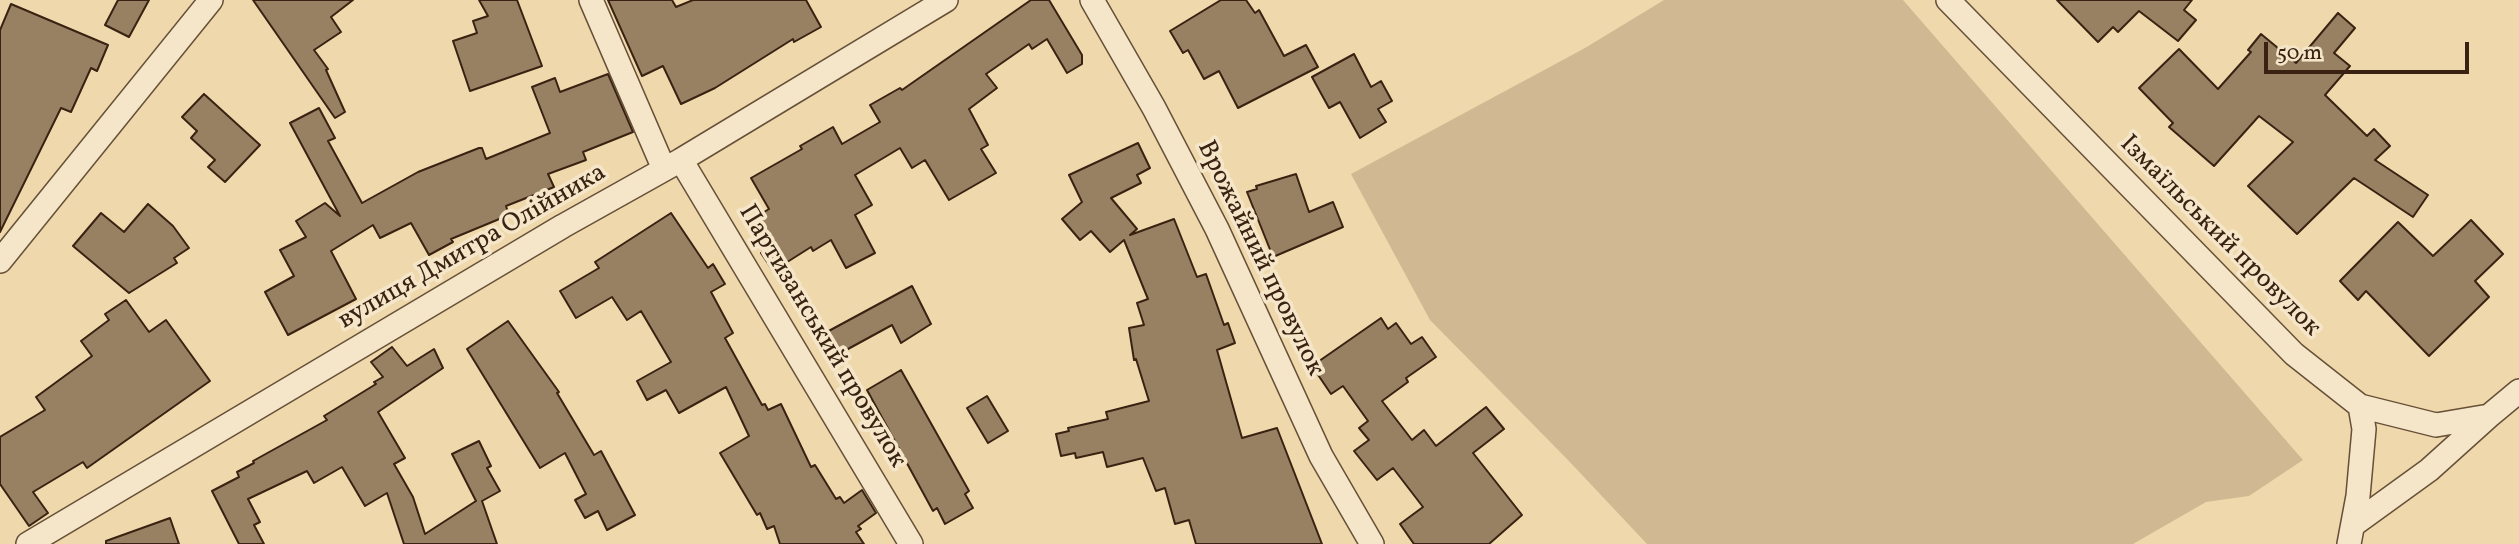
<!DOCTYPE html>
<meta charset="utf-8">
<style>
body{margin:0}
#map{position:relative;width:2519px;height:544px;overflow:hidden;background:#efd8ac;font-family:Vollkorn,serif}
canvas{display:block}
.scale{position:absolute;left:2264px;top:42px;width:205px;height:32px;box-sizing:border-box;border:4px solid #392212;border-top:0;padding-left:9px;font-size:21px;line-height:24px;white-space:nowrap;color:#392212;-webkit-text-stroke:5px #f5e6c9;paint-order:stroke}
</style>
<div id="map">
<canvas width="2519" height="544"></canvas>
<div class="scale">50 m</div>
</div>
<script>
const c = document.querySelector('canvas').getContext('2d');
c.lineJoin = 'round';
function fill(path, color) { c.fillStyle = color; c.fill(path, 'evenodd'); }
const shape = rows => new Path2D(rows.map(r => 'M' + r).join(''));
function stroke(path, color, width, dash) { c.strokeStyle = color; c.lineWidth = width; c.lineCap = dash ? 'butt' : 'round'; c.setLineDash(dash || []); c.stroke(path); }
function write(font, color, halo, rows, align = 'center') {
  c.font = font + ' Vollkorn,serif'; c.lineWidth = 7; c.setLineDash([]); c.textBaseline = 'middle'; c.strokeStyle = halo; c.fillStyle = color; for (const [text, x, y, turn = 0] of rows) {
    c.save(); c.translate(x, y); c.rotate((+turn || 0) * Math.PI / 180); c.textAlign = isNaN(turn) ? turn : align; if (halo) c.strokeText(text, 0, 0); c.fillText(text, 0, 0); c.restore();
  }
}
fill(shape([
 [1664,0,1903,0,2303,460,2249,496,2206,502,2133,544,1647,544,1567,459,1430,320,1351,174,1585,48]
]), '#d0b992');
const building = shape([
 [118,0,149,0,129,37,105,25,118,0],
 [253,0,353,0,331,17,341,32,314,50,328,69,326,70,345,112,335,118,253,0],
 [479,0,517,0,542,66,470,91,453,41,477,33,473,21,488,16,479,0],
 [608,0,672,0,676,7,693,0,806,0,821,27,794,42,793,39,715,88,681,104,663,66,642,76,608,0],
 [1031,0,1049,0,1082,55,1082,64,1067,73,1047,39,1032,49,1029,44,986,74,997,88,969,109,988,145,981,149,996,173,949,200,925,160,912,168,900,148,855,175,872,205,855,215,875,253,846,268,831,240,813,251,811,247,773,271,761,253,773,245,756,217,769,209,751,178,802,149,800,146,833,127,842,144,880,122,870,105,900,88,902,90,1031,0],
 [1221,0,1246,0,1255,13,1259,10,1284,56,1306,45,1318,67,1238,108,1219,71,1204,79,1188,50,1183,53,1170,31,1221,0],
 [2057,0,2192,0,2184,10,2196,20,2178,41,2139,11,2118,32,2113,27,2098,42,2057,0],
 [11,4,108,45,97,71,91,68,71,112,61,108,0,232,0,30,11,4],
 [2338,13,2355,28,2334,53,2350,66,2325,95,2367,136,2374,129,2390,146,2375,160,2428,195,2413,217,2354,178,2297,234,2248,186,2293,142,2259,116,2214,166,2169,127,2173,123,2139,88,2179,49,2218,89,2251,52,2248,50,2261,34,2296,63,2338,13],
 [1354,54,1371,87,1381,81,1392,101,1378,109,1386,122,1360,138,1340,102,1329,108,1312,77,1354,54],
 [608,74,633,132,583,152,586,160,548,174,554,187,506,206,509,215,451,239,453,242,429,255,411,223,380,238,373,225,331,251,356,299,288,335,265,292,294,276,280,250,306,237,296,221,325,203,340,216,290,123,319,108,335,138,328,141,362,203,418,172,479,148,482,148,486,159,550,133,532,87,555,78,560,92,608,74],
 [204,94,260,145,225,182,208,167,215,160,191,138,197,131,182,117,204,94],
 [1138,143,1150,168,1137,175,1141,183,1111,198,1137,229,1130,235,1174,219,1197,277,1206,274,1224,325,1228,323,1235,343,1217,350,1242,438,1277,428,1322,544,1196,544,1189,520,1175,524,1165,488,1156,491,1143,458,1107,467,1103,452,1076,458,1075,453,1061,456,1056,434,1069,431,1068,428,1108,419,1106,412,1149,401,1136,359,1134,360,1129,328,1144,325,1137,303,1148,299,1124,240,1110,252,1091,231,1080,240,1062,219,1082,202,1069,175,1138,143],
 [1296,174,1309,212,1333,202,1343,227,1273,257,1247,192,1257,189,1256,186,1296,174],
 [148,204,173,226,189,248,174,258,177,263,129,293,73,246,101,213,124,232,148,204],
 [671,213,708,268,713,264,725,284,711,292,733,333,725,338,762,405,765,404,768,410,781,404,811,467,815,465,836,499,840,497,844,503,862,490,876,513,858,526,861,529,856,532,864,544,780,544,774,526,767,529,760,513,757,515,720,453,749,436,726,387,679,413,666,390,647,400,637,381,671,362,641,311,627,320,612,297,576,318,560,291,599,268,595,262,671,213],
 [2471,220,2503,254,2475,281,2489,297,2429,356,2366,291,2358,300,2340,281,2398,222,2433,256,2471,220],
 [912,286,931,324,901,343,892,325,837,355,825,333,912,286],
 [126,300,149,332,166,320,210,381,87,468,83,462,33,492,48,513,29,526,0,484,0,437,45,410,36,397,92,356,81,341,109,320,105,314,126,300],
 [1381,318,1388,329,1396,323,1411,344,1422,337,1436,357,1406,378,1408,382,1382,401,1412,440,1424,430,1436,446,1486,407,1504,429,1473,453,1522,515,1489,544,1414,544,1400,524,1423,507,1393,468,1377,480,1354,451,1369,440,1359,428,1368,421,1343,386,1331,394,1312,366,1381,318],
 [508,321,559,392,557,393,594,455,601,451,635,515,607,530,598,511,585,518,575,500,586,494,565,453,540,468,467,349,508,321],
 [392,347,407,366,434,349,443,368,378,412,405,458,394,464,413,497,425,534,476,501,452,454,479,441,491,466,487,468,500,491,482,501,497,544,404,544,387,493,365,506,342,467,314,483,307,471,248,499,260,522,254,525,264,544,239,544,212,491,239,477,237,472,254,463,253,461,327,420,324,416,376,384,374,382,383,377,371,362,392,347],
 [901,370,969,491,965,494,973,508,945,524,937,508,933,511,867,390,901,370],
 [987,396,1008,431,988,443,967,408,987,396],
 [170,518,179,544,106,544,106,541,170,518]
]);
fill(building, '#988162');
stroke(building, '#392212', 2);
const street = shape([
 [591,0,664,169],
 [1092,0,1154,108,1217,229,1321,456,1372,544],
 [1948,0,2294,354,2360,406,2364,429,2358,496,2349,544],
 [681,160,911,544],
 [0,261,211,0],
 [2360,406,2436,425,2489,416,2519,391],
 [2353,525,2429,470,2489,416],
 [28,544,563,226,681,160,946,0]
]);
stroke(street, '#665038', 26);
stroke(street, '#f5e6c9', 23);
write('26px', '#392212', '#f5e6c9', [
 ["Ізмаїльський провулок",2219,237,45],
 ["вулиця Дмитра Олійника",473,248,-30],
 ["Врожайний провулок",1259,259,64],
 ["Партизанський провулок",821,337,59]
]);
</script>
